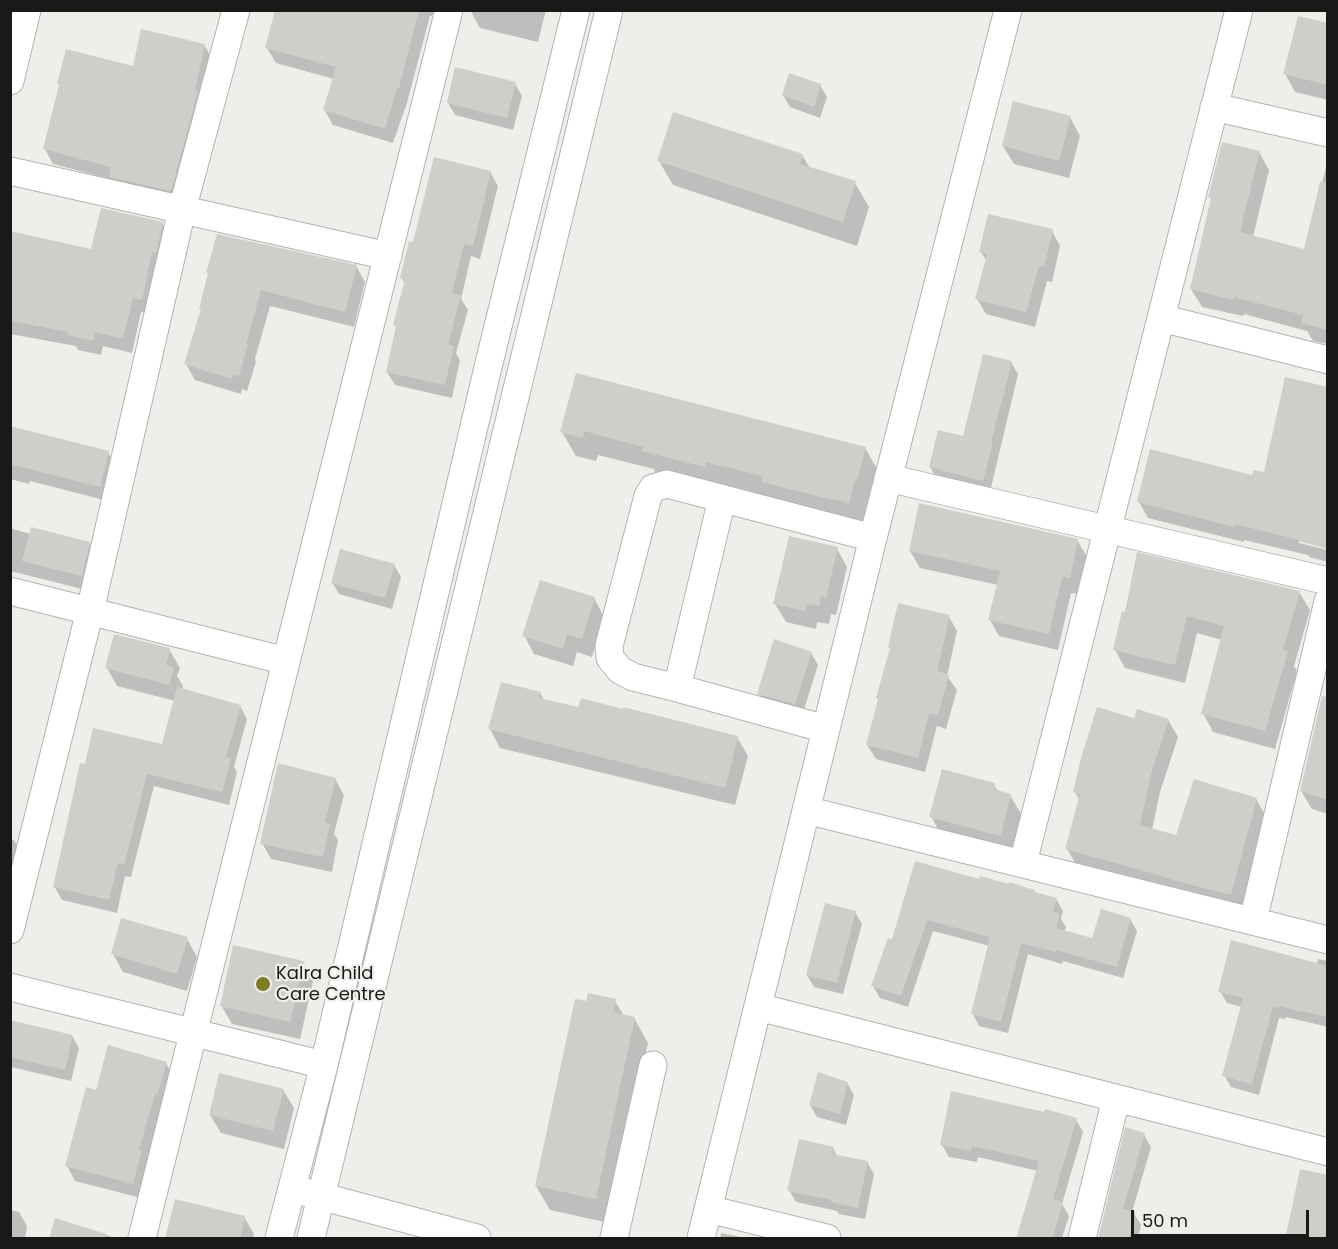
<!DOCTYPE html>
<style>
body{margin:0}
#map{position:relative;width:1338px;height:1249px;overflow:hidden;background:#efeeeb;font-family:Poppins,sans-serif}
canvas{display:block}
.frame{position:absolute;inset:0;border:12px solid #191918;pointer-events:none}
.scale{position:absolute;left:1131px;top:1210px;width:178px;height:27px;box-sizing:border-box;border:3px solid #191918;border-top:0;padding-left:8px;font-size:18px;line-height:21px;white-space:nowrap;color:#191918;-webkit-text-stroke:4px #efeeeb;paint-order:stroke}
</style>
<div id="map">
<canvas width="1338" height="1249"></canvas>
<div class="frame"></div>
<div class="scale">50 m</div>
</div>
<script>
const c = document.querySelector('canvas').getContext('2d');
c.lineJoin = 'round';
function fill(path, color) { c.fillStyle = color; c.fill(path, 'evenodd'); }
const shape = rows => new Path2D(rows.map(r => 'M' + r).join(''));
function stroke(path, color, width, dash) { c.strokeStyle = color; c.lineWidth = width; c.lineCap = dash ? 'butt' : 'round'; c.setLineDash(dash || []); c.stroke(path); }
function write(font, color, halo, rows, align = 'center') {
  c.font = font + ' Poppins,sans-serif'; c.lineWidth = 4.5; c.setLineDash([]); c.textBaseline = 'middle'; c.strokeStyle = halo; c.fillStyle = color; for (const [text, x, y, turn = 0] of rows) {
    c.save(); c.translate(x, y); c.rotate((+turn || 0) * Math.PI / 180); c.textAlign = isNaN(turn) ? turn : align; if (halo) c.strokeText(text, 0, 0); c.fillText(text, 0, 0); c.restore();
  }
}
fill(shape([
 [274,10,434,10,432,16,430,16,407,103,393,143,333,125,324,109,334,79,276,63,267,48,276,14],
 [470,10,546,10,538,42,480,28],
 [1328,25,1328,100,1295,92,1285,74],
 [204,45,213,60,179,205,119,192,111,179,53,164,45,149,60,87,134,68],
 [515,84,522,96,513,130,455,115,448,103],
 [820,85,827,97,820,118,790,107,783,95],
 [1070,117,1080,136,1069,178,1014,164,1003,146],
 [1259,152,1269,170,1253,237,1305,250,1328,159,1328,344,1313,341,1307,331,1244,314,1243,316,1202,307,1191,289,1212,201,1210,197],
 [802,155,810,168,855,183,869,207,857,246,673,185,659,161],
 [490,172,498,186,480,259,471,256,461,299,468,310,456,353,460,360,452,398,395,385,387,372,397,329,395,325,405,284,402,278,414,244],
 [162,223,171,238,150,314,141,312,132,353,103,346,101,355,78,350,76,346,10,334,10,236,92,250],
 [1052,231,1060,246,1052,282,1047,281,1035,327,986,314,977,299,987,262,981,252],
 [356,266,365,282,354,327,270,306,255,359,256,362,247,391,242,389,241,394,195,380,186,364,202,311,201,309,209,275,208,272],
 [1011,362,1018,374,990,492,937,479,930,467,964,438],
 [577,375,865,448,879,472,862,526,657,476,654,469,598,455,596,461,576,456,562,432],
 [10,428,108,452,117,468,108,501,30,481,29,484,10,479],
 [1265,474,1328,547,1299,540,1299,543,1328,550,1328,562,1309,557,1308,555,1244,540,1244,542,1148,518,1139,502],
 [10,528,30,534,89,543,98,559,90,591,10,571],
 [1077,540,1087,557,1079,594,1071,593,1058,650,999,636,990,620,998,585,920,568,910,551],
 [837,549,847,567,836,615,831,614,829,624,817,622,816,629,786,622,775,604],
 [394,565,401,577,392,609,339,594,332,582],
 [1299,592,1310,610,1294,666,1297,671,1275,749,1213,732,1203,713,1222,640,1197,633,1185,683,1125,668,1115,650,1124,613],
 [594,598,604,617,592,657,577,652,573,666,534,654,524,635],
 [949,617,957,631,947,676,957,690,946,729,937,726,925,772,876,759,867,745,879,700,877,698,891,649],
 [169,649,180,668,177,676,183,686,182,690,240,706,247,719,234,767,237,772,229,805,154,786,131,877,125,876,117,913,62,900,54,886,163,746,175,701,117,686,107,668],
 [811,653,818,665,802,716,765,705,758,693],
 [540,693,544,700,579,709,737,737,748,756,735,805,500,748,490,729],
 [1135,720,1168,720,1178,737,1160,792,1152,830,1177,837,1256,799,1266,816,1240,912,1077,866,1067,849,1080,801,1075,792],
 [1328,728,1328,814,1312,809,1301,791],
 [335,779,344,795,334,834,338,840,332,872,271,859,262,843],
 [994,785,998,792,1010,795,1021,814,1011,853,941,835,931,816],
 [10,839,14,840,23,856,10,904],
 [916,863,1056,899,1063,911,1061,919,1066,927,1064,932,1093,939,1130,919,1137,931,1123,978,1063,961,1062,964,1028,954,1008,1033,979,1026,973,1014,990,946,933,931,908,1007,880,998,873,986,893,941],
 [855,912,862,924,843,994,814,987,807,975],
 [187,939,197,957,187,991,123,972,113,954],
 [1318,959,1328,961,1328,1027,1286,1017,1285,1019,1279,1018,1259,1095,1231,1087,1224,1075,1242,1007,1227,1003,1220,991,1317,965],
 [303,963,313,981,300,1039,232,1024,221,1005],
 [615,1001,624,1016,634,1018,648,1043,609,1223,550,1210,536,1186,587,1003],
 [10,1027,72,1036,79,1048,71,1081,11,1067],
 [166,1063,174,1078,141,1198,75,1181,67,1166,97,1092],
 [847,1083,854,1095,846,1125,817,1117,810,1105],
 [283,1090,294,1108,284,1149,221,1133,210,1115],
 [1076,1120,1083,1132,1062,1204,1069,1216,1062,1238,1017,1238,1038,1171,978,1157,977,1162,949,1157,942,1145],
 [1144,1135,1151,1147,1132,1212,1134,1213,1141,1225,1138,1238,1100,1238],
 [833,1148,837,1156,867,1162,874,1174,865,1219,839,1214,837,1211,796,1202,789,1190],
 [1328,1177,1328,1238,1289,1238,1287,1235],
 [10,1210,19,1212,27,1226,25,1238,10,1238],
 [244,1217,254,1234,253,1238,166,1238],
 [56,1220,116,1238,51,1238],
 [721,1233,746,1238,720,1238]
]), '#0003');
fill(shape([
 [275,10,419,10,399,88,397,88,385,129,323,110,336,67,265,48],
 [1298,16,1328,23,1328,85,1283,74],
 [141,29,205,44,195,90,198,91,171,191,109,177,111,167,43,149,59,85,57,84,66,49,133,66],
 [455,67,516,82,507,118,447,103],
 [789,73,821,84,814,107,782,95],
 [1013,101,1071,116,1059,161,1002,146],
 [673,112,803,154,800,164,856,181,843,222,657,161],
 [1222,142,1260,151,1240,232,1304,249,1320,182,1328,183,1328,330,1301,323,1303,315,1234,297,1234,300,1190,289,1211,198,1208,197],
 [434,157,491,171,473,246,464,244,452,293,461,295,448,344,454,346,445,385,386,372,396,326,393,325,405,279,400,278,409,241,413,242],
 [101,208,163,222,156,253,152,252,142,300,133,298,123,339,95,332,93,341,68,335,69,332,10,321,10,231,91,249],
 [988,214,1053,229,1044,267,1039,266,1026,312,975,299,987,254,979,252],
 [217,234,357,265,345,312,261,290,246,344,248,345,239,376,234,374,232,379,184,364,201,309,199,309,208,273,206,273],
 [983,354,1012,361,991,443,993,444,983,481,929,467,938,430,963,436],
 [576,373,866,447,857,480,855,479,849,503,833,499,833,500,762,482,763,476,706,462,705,467,642,451,643,447,584,431,583,438,560,432],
 [1285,377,1328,387,1328,549,1298,541,1299,540,1235,524,1235,527,1137,502,1150,449,1252,475,1254,470,1264,472],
 [10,426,109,451,100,487,10,464],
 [919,503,1078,539,1070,578,1062,577,1049,634,988,620,1000,571,909,551],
 [31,527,90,542,82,576,22,561],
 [789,536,838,547,826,598,821,596,819,606,807,604,806,611,773,604],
 [340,549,395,564,385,598,331,583],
 [1137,552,1300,591,1283,650,1288,651,1265,731,1201,714,1224,626,1187,616,1175,665,1113,650,1122,611,1125,612],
 [540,580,595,597,582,639,567,634,563,649,522,636],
 [898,603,950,615,937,671,949,675,938,715,929,713,918,758,866,745,878,699,876,698,890,648,888,647],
 [114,634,170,648,166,665,174,667,169,685,105,668],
 [774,639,812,652,795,704,757,694],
 [501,682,541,692,539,698,578,707,581,698,623,709,623,707,738,736,725,788,488,729],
 [177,687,241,705,226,757,231,758,222,792,147,774,124,865,118,863,109,900,53,887,80,763,85,764,93,728,162,744],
 [1322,696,1328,697,1328,800,1300,791],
 [1097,707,1134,718,1137,709,1169,719,1151,774,1140,825,1176,835,1194,779,1257,798,1231,895,1166,878,1166,877,1065,849,1080,794,1073,792,1081,758],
 [278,763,336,778,325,822,330,824,323,857,260,844],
 [942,769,995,783,994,789,1011,794,1001,836,929,817],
 [915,861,979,879,980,876,1009,884,1009,882,1035,890,1035,892,1057,898,1053,912,1060,914,1056,928,1092,938,1101,909,1131,918,1117,967,1056,950,1056,952,1021,943,1001,1022,971,1014,990,937,927,920,901,996,871,986,888,938,892,939],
 [825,903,856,911,837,983,806,975],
 [121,918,188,937,177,974,111,954],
 [1231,940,1328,966,1328,1017,1302,1011,1301,1012,1279,1006,1279,1008,1273,1006,1252,1084,1222,1076,1243,998,1218,992],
 [233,945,304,961,290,1022,220,1006],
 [588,993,616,999,613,1012,635,1017,596,1199,535,1186,575,999,586,1001],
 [10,1020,73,1035,65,1070,10,1057],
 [108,1045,167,1062,157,1095,155,1094,139,1150,142,1150,133,1184,65,1166,86,1087,96,1090],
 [818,1072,848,1082,840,1114,809,1105],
 [219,1073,284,1089,273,1131,209,1115],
 [951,1091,1044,1112,1045,1109,1077,1118,1053,1199,1063,1202,1052,1239,1016,1239,1039,1161,972,1146,971,1151,940,1145],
 [1125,1127,1145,1133,1123,1209,1135,1212,1129,1239,1098,1239],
 [799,1139,834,1147,832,1154,868,1161,858,1208,831,1202,831,1200,787,1191],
 [1300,1169,1328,1175,1328,1222,1324,1239,1301,1239,1286,1235],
 [175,1199,245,1216,240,1239,165,1239],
 [55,1218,106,1234,105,1239,49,1239]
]), '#cfcecb');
const minor = shape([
 [10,81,27,10],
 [1214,107,1328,133],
 [10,171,388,256],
 [1161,318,1328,360],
 [888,478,1328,581],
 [10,591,286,661],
 [677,688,722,499],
 [826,729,677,688,633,677,620,670,610,658,609,646,648,496,653,488,667,484,873,538],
 [806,810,1328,940],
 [1023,863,1239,10],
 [1253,921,1328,601],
 [10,930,90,611,182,210,236,10],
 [10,987,324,1065],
 [758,1007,1328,1152],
 [305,1192,477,1238],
 [708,1209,827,1238],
 [142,1238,449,10],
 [279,1238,324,1065,489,363,576,10],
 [311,1238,609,10],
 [614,1238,653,1065],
 [701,1238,873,538,1008,10],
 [1082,1238,1116,1099]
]);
stroke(minor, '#b4b3b0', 29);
stroke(minor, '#fff', 27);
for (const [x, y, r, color] of [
 [263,984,8,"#7c7d26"]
]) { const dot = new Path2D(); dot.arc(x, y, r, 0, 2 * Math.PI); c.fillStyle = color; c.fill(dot); stroke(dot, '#efeeeb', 2); }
write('18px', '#191918', '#efeeeb', [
 ["Kalra Child",276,974],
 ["Care Centre",276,995]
], 'left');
</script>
